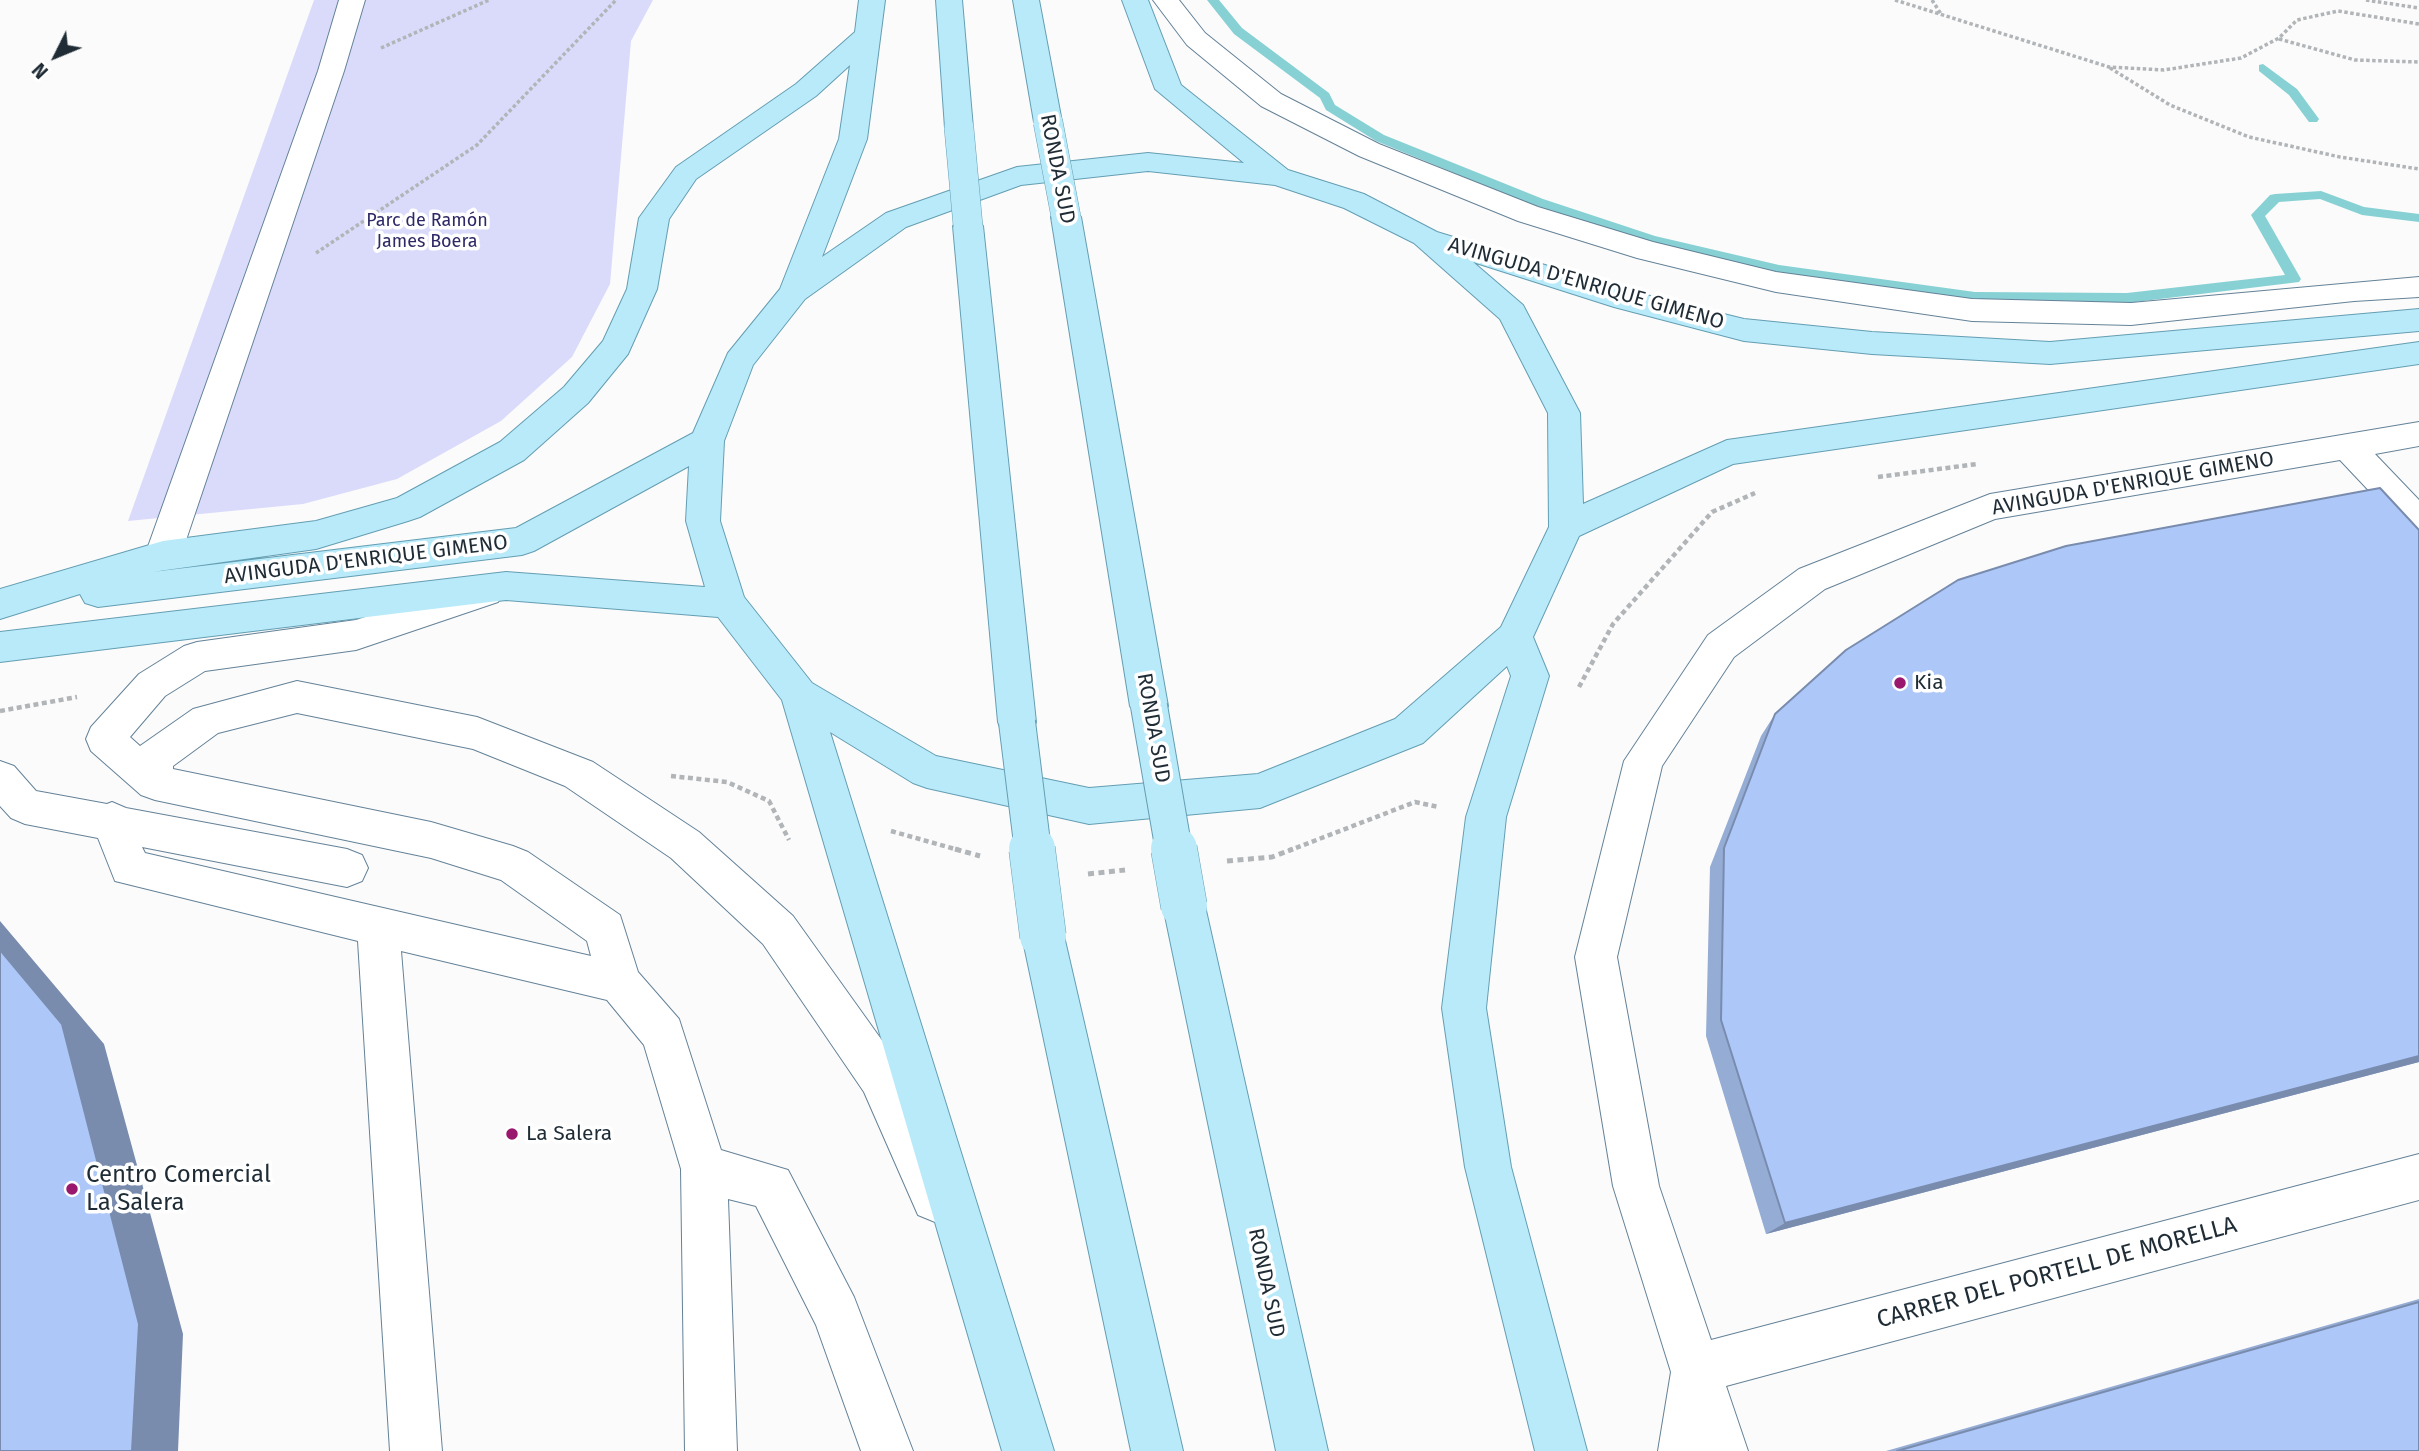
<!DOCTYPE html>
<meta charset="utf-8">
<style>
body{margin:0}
#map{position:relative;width:2419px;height:1451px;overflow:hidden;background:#fbfbfb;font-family:"Fira Sans",sans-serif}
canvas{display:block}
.north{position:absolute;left:21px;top:21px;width:70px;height:70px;-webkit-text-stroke:5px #fff;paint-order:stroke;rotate:227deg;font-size:19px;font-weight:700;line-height:28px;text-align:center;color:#1f2c35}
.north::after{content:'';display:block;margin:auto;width:24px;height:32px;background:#1f2c35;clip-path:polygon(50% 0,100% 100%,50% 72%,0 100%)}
</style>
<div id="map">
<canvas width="2419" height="1451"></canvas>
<div class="north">N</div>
</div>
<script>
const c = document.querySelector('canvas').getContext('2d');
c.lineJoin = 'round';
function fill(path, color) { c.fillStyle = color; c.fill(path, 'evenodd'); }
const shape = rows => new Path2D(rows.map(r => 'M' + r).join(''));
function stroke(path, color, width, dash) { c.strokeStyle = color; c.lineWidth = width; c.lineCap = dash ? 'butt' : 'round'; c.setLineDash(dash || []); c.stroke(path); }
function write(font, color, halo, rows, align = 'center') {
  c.font = font + ' "Fira Sans",sans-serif'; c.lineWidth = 7; c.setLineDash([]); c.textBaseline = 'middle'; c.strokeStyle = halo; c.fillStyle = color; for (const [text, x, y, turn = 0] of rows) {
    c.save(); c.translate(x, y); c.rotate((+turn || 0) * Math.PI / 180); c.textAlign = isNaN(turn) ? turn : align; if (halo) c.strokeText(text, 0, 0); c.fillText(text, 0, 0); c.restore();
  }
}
fill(shape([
 [314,0,653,0,631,41,610,284,572,357,501,421,397,479,303,504,128,521]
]), '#dadbfa');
fill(shape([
 [1207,0,1219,0,1242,28,1329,93,1335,105,1384,135,1543,199,1655,236,1779,265,1975,292,2127,293,2285,275,2251,215,2270,195,2275,194,2321,191,2364,207,2419,214,2419,222,2362,215,2320,199,2279,202,2265,216,2301,279,2299,282,2127,303,1975,302,1779,275,1647,243,1533,205,1376,141,1326,110,1320,98,1234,34,1207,0],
 [2263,64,2297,89,2319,119,2317,122,2309,122,2289,95,2259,71,2259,65,2263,64]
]), '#87d1d4');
const minor = shape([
 [339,0,365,0,344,71,181,555,176,565,163,569,150,565,145,555,318,71,339,0],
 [1153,0,1179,0,1205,33,1281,94,1379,144,1538,207,1653,242,1776,272,1972,299,2131,303,2419,277,2419,297,2354,301,2131,325,1972,321,1776,292,1637,258,1518,221,1359,156,1261,106,1187,45,1153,0],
 [2419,422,2419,446,2375,454,2419,500,2419,535,2407,531,2340,460,1995,519,1825,589,1734,657,1662,766,1617,957,1659,1186,1711,1340,2419,1154,2419,1200,1726,1386,1748,1451,1658,1451,1671,1372,1613,1186,1575,957,1624,761,1708,635,1799,569,1990,494,2419,422],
 [485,578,498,582,503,592,498,602,356,650,205,671,165,696,130,737,140,746,193,709,297,681,477,717,593,762,699,832,793,916,896,1060,959,1198,952,1215,935,1222,918,1215,864,1092,763,944,671,858,565,786,473,749,297,713,218,733,173,766,173,769,431,822,513,846,528,852,620,915,638,972,679,1019,721,1150,788,1170,854,1297,913,1451,861,1451,816,1325,756,1206,728,1199,737,1451,685,1451,681,1169,644,1045,607,1000,401,951,442,1451,390,1451,358,941,115,881,98,838,25,824,11,818,0,806,0,761,14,766,36,791,107,804,112,802,126,808,347,849,362,855,368,868,362,881,347,887,142,847,145,853,591,956,587,941,501,880,431,858,155,800,141,795,91,751,86,739,91,727,139,674,184,646,197,642,356,620,485,578]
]);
const major = shape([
 [859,0,885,0,867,139,822,257,886,213,1017,167,1148,153,1244,163,1155,89,1122,0,1148,0,1181,85,1288,170,1364,194,1437,232,1630,291,1744,319,1872,332,2050,342,2419,309,2419,331,2050,364,1872,354,1744,341,1614,307,1473,262,1523,305,1580,413,1583,504,1727,440,2419,342,2419,364,1733,464,1579,536,1533,637,1549,676,1506,817,1486,1008,1511,1167,1587,1451,1535,1451,1465,1167,1442,1008,1466,817,1511,676,1507,666,1423,743,1260,808,1089,824,927,788,913,783,830,732,1054,1451,1002,1451,782,700,718,617,506,600,0,662,0,632,506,572,705,587,686,521,689,466,534,551,522,555,98,607,85,603,80,594,0,619,0,589,163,541,316,521,397,498,500,442,564,387,603,341,627,289,639,218,676,167,796,84,855,32,859,0],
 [850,65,839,139,780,289,728,353,693,433,516,528,152,572,316,549,408,521,420,517,524,460,588,403,628,354,657,289,669,219,696,179,816,96,850,65],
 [1148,171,1275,185,1344,208,1414,243,1500,319,1548,413,1549,527,1501,627,1395,719,1258,774,1089,788,936,756,812,683,744,597,720,521,724,441,753,365,805,299,906,227,1021,185,1148,171],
 [936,0,962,0,973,128,969,134,959,136,949,134,945,128,936,0],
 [1013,0,1039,0,1062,122,1058,128,1048,130,1038,128,1034,122,1013,0],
 [1066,208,1076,210,1081,217,1168,706,1162,717,1149,722,1136,717,1130,706,1051,217,1056,210,1066,208],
 [968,216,978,219,983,226,1036,722,1031,734,1017,738,1003,734,998,722,953,226,958,219,968,216],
 [1184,887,1199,892,1205,906,1328,1451,1276,1451,1163,906,1169,892,1184,887],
 [1043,916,1058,922,1064,936,1183,1451,1131,1451,1022,936,1028,922,1043,916]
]);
stroke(minor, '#648298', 2);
stroke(major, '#649eb2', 2);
stroke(shape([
 [1895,0,2109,67,2164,70,2241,58,2279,38,2297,20,2338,11,2419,24],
 [1932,0,1941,14],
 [2366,0,2419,8],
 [2279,39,2355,60,2419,62],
 [381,48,489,0],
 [2110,68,2170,105,2249,137,2340,157,2419,169],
 [316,253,477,145,616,0]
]), '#b1b5b8', 3.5, [3.5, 2.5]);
stroke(shape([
 [1878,477,1977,464],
 [1579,687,1613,624,1712,512,1755,493],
 [0,711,77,697],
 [671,776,727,782,769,801,789,840],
 [891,831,962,851],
 [1288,851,1415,802,1439,807]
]), '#b1b5b8', 4.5, [5, 3.5]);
stroke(shape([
 [955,849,980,856],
 [1227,861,1272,857,1293,849],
 [1088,874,1125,870]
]), '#b1b5b8', 5, [6, 4.5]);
fill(minor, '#fff');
fill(major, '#b8eafa');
const majorBridgeFar2 = shape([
 [1048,122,1066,217],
 [959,128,968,226]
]);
const majorBridgeFar1 = shape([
 [1149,706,1174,851],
 [1017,722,1033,851]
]);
const majorBridge = shape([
 [1032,849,1043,936],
 [1174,849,1184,906]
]);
stroke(majorBridgeFar2, '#649eb2', 30, []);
stroke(majorBridgeFar1, '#649eb2', 38, []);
stroke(majorBridge, '#649eb2', 47, []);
stroke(majorBridgeFar2, '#b8eafa', 29);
stroke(majorBridgeFar1, '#b8eafa', 36);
stroke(majorBridge, '#b8eafa', 46);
fill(shape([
 [2419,530,2419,1062,1766,1234,1706,1036,1710,867,1761,736,1775,714],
 [2419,1299,2419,1451,1886,1451]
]), '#95acd5');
fill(shape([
 [0,921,104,1044,183,1334,178,1451,132,1451,0,950],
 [2419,1056,2419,1062,1766,1234,1785,1223]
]), '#798cae');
const building = shape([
 [2380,488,2419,530,2419,1056,1785,1223,1721,1020,1724,848,1775,714,1846,650,1958,580,2066,546,2380,488],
 [0,950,62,1024,139,1324,132,1451,0,1451,0,950],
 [2419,1302,2419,1451,1897,1451,2419,1302]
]);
fill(building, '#adc8f8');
stroke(building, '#798cae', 2);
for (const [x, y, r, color] of [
 [1900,683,7,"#99176d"],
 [512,1134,7,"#99176d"],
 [72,1189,7,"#99176d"]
]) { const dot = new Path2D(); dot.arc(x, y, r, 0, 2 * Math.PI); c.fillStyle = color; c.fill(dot); stroke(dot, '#fff', 2.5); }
write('18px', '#2e2966', '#fff', [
 ["Parc de Ramón",427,221],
 ["James Boera",427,242]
]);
write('21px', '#1f2c35', '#fff', [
 ["RONDA SUD",1057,169,79],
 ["AVINGUDA D'ENRIQUE GIMENO",1586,284,16],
 ["AVINGUDA D'ENRIQUE GIMENO",2133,484,-10],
 ["AVINGUDA D'ENRIQUE GIMENO",366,560,-7],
 ["RONDA SUD",1153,728,80],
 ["RONDA SUD",1266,1283,78]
]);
write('21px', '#1f2c35', '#fff', [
 ["Kia",1914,683],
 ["La Salera",526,1134]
], 'left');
write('24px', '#1f2c35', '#fff', [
 ["Centro Comercial",86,1175],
 ["La Salera",86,1203]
], 'left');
write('24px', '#1f2c35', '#fff', [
 ["CARRER DEL PORTELL DE MORELLA",2057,1273,-15]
]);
</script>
